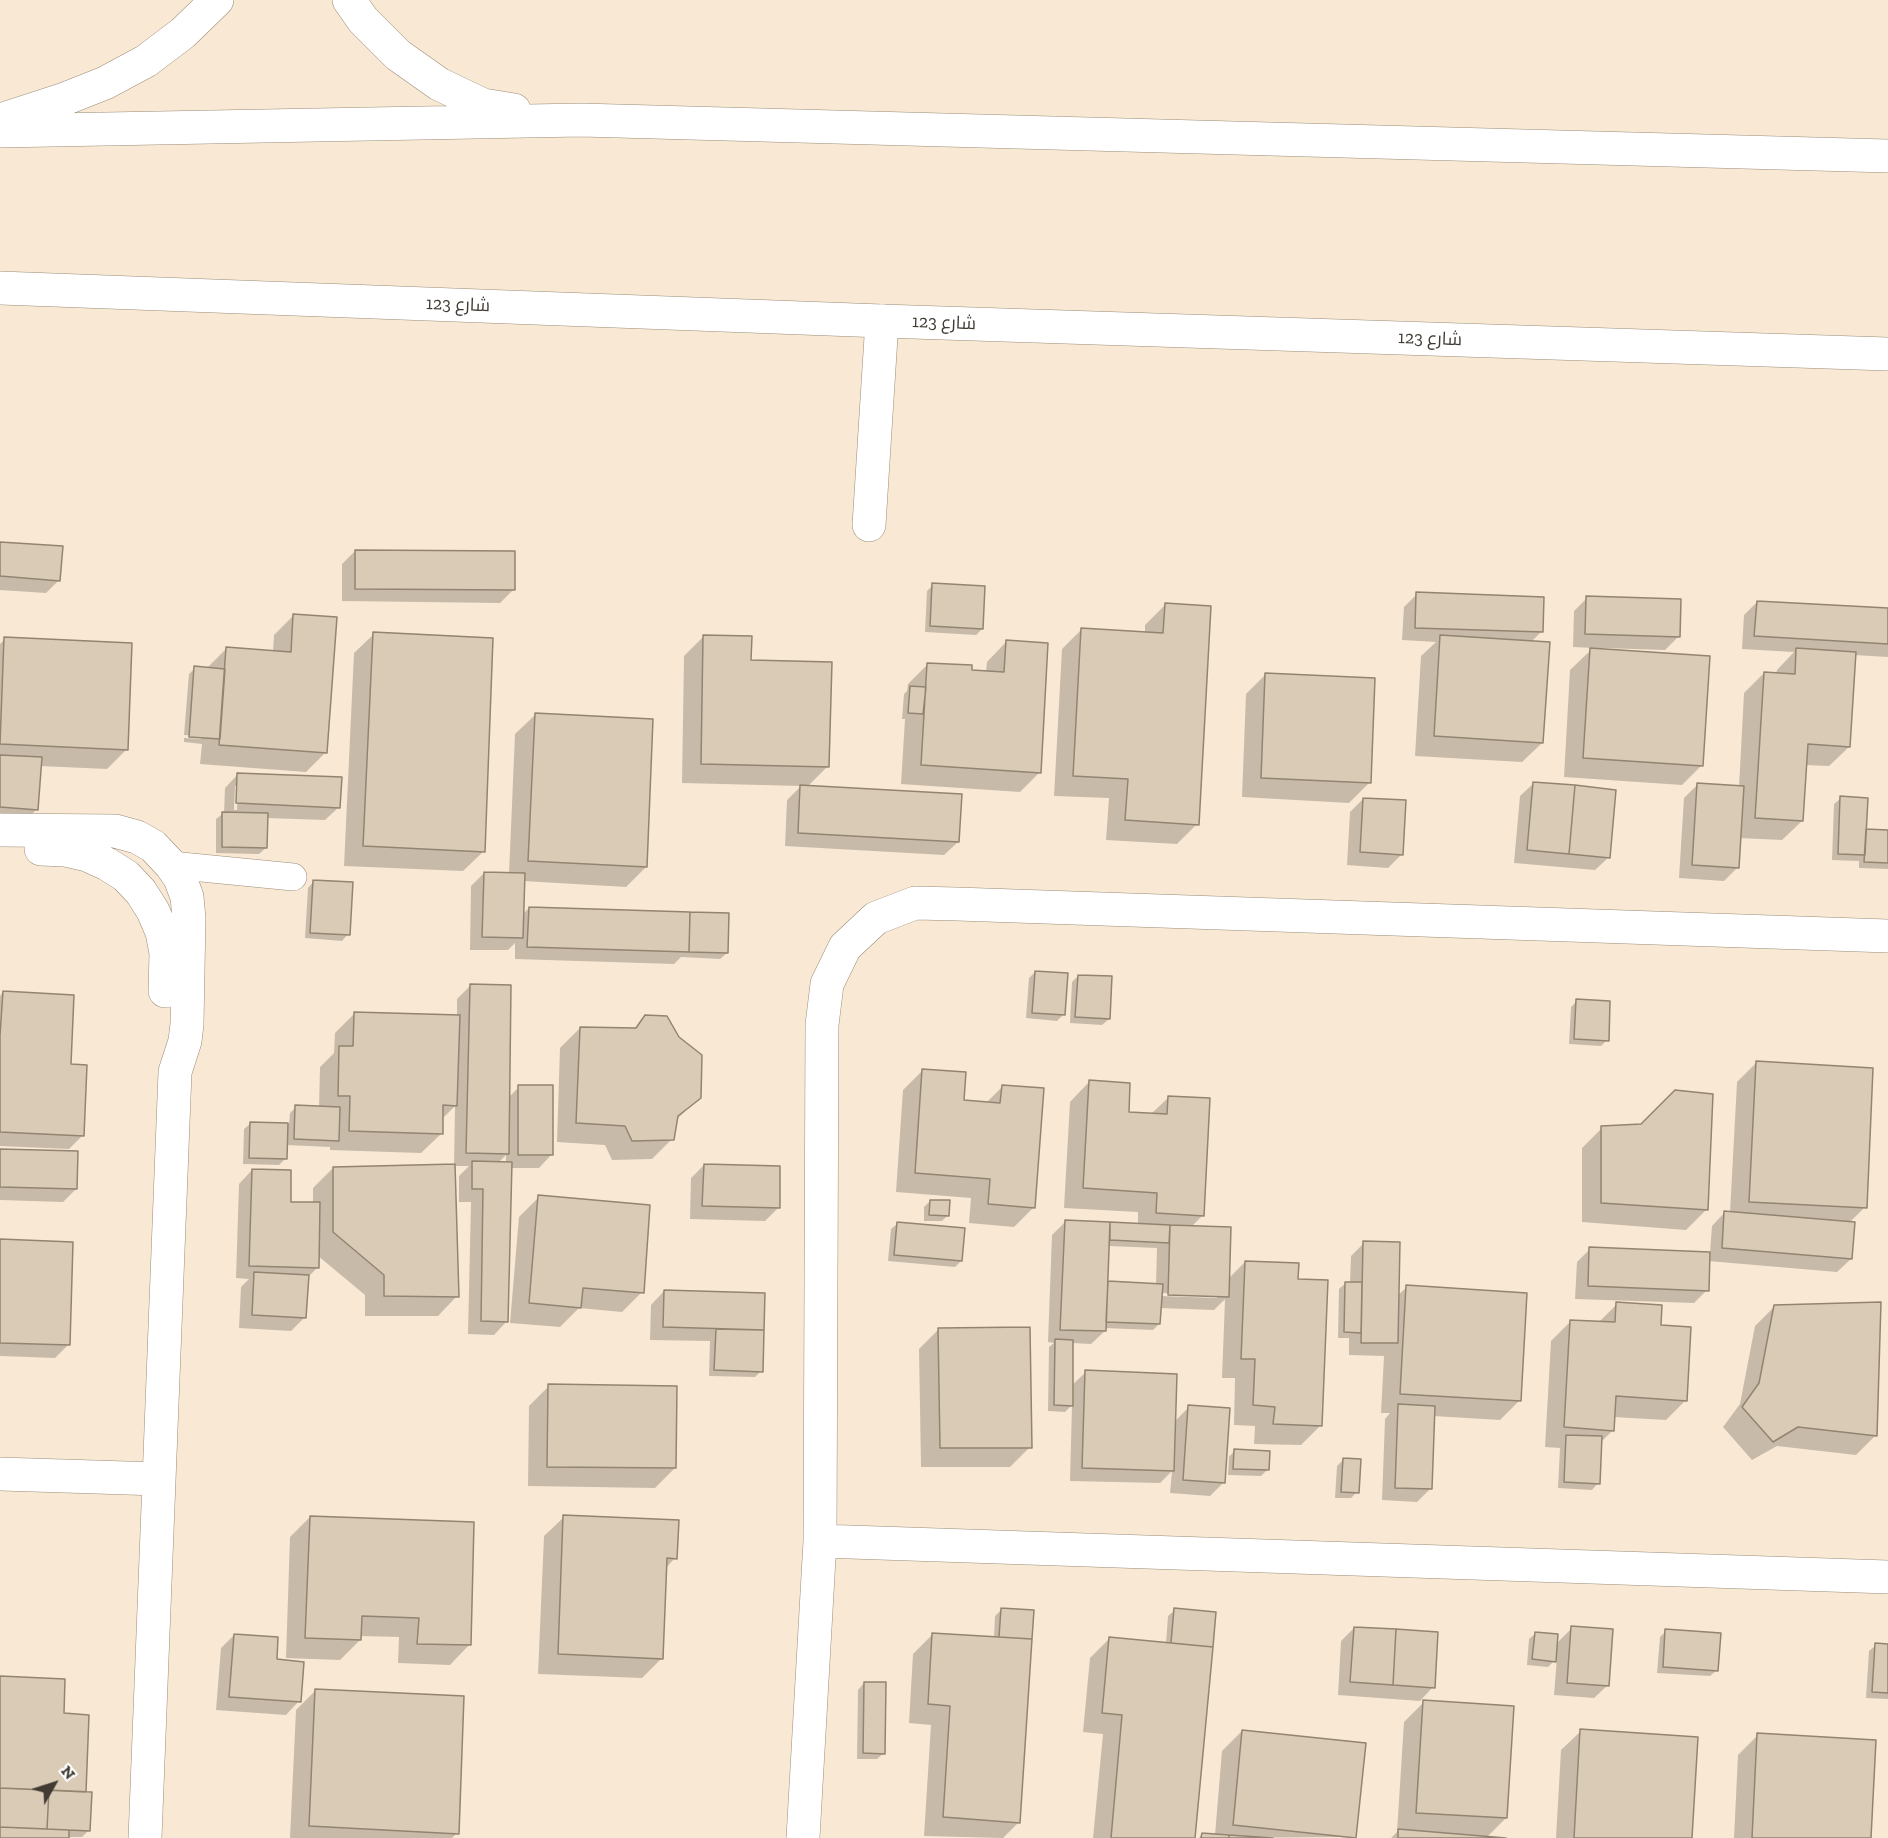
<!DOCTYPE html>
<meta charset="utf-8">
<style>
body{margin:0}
#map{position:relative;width:1888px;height:1838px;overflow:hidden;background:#f9e9d4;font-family:"Zilla Slab",serif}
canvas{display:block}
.north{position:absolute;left:24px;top:1754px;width:60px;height:60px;-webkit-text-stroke:4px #fff;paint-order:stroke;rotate:51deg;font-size:16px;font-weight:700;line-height:24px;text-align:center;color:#413b33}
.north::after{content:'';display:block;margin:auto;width:21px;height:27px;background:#413b33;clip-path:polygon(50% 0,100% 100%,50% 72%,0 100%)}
</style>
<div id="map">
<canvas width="1888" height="1838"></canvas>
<div class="north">N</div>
</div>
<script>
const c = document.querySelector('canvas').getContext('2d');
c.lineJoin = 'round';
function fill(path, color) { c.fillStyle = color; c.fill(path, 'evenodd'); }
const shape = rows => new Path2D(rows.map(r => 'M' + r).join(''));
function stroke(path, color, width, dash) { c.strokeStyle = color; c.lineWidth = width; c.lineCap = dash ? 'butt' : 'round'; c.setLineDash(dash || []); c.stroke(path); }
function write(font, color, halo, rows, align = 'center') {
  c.font = font + ' "Zilla Slab",Cairo,serif'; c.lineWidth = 5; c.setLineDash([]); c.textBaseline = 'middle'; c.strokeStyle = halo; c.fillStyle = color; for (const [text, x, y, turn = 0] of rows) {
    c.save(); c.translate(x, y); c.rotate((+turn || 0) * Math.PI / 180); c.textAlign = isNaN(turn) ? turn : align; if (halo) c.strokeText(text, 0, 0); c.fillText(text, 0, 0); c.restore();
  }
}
fill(shape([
 [0,544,59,580,46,593,0,590],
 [355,551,513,590,500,603,342,601,342,564],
 [933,585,982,629,976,635,925,632,927,591],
 [1417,594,1541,632,1531,642,1542,743,1522,762,1415,756,1421,656,1436,642,1402,640,1404,607],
 [1587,598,1678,637,1665,650,1603,648,1603,651,1702,765,1682,785,1564,777,1570,670,1593,648,1573,647,1574,611],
 [1757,602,1888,609,1888,657,1854,655,1849,747,1829,766,1805,765,1802,821,1782,840,1739,838,1737,868,1724,881,1679,878,1684,798,1697,785,1739,787,1744,693,1764,673,1776,674,1777,670,1794,652,1742,649,1744,615],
 [1165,605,1197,824,1177,844,1106,840,1109,798,1054,796,1062,649,1082,629,1145,633,1145,625],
 [294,615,325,753,306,772,200,764,202,744,184,742,184,738,202,739,202,736,184,735,189,674,195,668,206,669,227,648,273,652,274,635],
 [374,634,483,852,463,871,344,866,354,653],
 [704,636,750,662,828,766,807,787,958,842,944,855,785,846,787,800,801,786,682,783,684,656],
 [5,639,126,750,107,769,40,766,37,809,24,822,0,821,0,644],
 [1006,642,1040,772,1020,792,901,784,905,719,902,719,904,694,907,691,908,684,928,664,986,672,987,662],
 [1266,674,1369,783,1349,803,1242,797,1246,694],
 [535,715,646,867,626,887,523,881,522,915,529,908,727,953,720,959,681,957,674,964,515,959,515,943,508,950,470,950,471,886,484,873,509,874,515,734],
 [238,774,339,807,325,820,266,818,266,848,259,854,216,853,216,819,224,813,225,788],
 [235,786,238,786,237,810,234,810],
 [1534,783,1609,857,1595,870,1514,863,1520,796],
 [1841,798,1864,830,1888,831,1888,869,1859,868,1859,861,1832,860,1834,804],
 [1363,799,1401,855,1388,868,1347,865,1350,812],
 [314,881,348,934,342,941,305,938,308,888],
 [1035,972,1064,1014,1057,1021,1026,1018,1029,978],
 [1078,976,1109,1019,1102,1025,1070,1023,1072,982],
 [470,986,508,1098,519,1087,552,1154,539,1168,511,1168,507,1321,494,1335,468,1334,471,1202,459,1202,459,1176,469,1166,454,1166,457,1296,438,1316,365,1316,365,1295,317,1255,317,1268,307,1278,304,1318,291,1331,239,1328,241,1287,249,1279,236,1278,239,1184,252,1170,289,1203,313,1204,313,1188,333,1168,454,1166,455,1106,442,1119,441,1134,421,1153,330,1150,330,1147,286,1145,285,1159,279,1165,243,1164,244,1129,251,1123,289,1124,290,1113,296,1107,319,1108,320,1067,334,1053,335,1033,355,1013,457,1017,457,999],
 [506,1155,506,1163,498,1163],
 [3,992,70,1066,82,1136,69,1149,0,1146,0,996],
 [1577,1001,1607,1040,1601,1046,1569,1044,1571,1007],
 [645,1017,700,1097,676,1120,672,1139,652,1159,612,1160,605,1145,557,1142,560,1048,580,1028,633,1030],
 [1757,1062,1865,1207,1849,1223,1851,1259,1837,1272,1708,1261,1707,1290,1694,1303,1575,1299,1577,1262,1590,1249,1710,1253,1712,1226,1725,1212,1730,1213,1737,1082],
 [923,1070,963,1101,986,1103,1002,1087,1034,1207,1014,1227,969,1223,971,1198,896,1192,903,1090],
 [1089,1082,1127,1113,1151,1114,1169,1097,1203,1215,1191,1227,1228,1279,1245,1262,1297,1280,1321,1425,1301,1445,1254,1444,1255,1426,1234,1425,1235,1378,1222,1378,1225,1299,1214,1310,1160,1308,1159,1324,1153,1330,1105,1328,1105,1331,1091,1344,1072,1343,1071,1386,1086,1372,1175,1421,1189,1407,1224,1482,1210,1496,1170,1493,1172,1471,1160,1483,1070,1481,1072,1405,1065,1412,1048,1411,1049,1347,1054,1343,1048,1342,1052,1235,1065,1222,1138,1225,1138,1212,1064,1208,1070,1102],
 [1108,1246,1157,1248,1156,1285,1109,1283,1106,1285],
 [1160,1293,1217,1295,1217,1298,1160,1296],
 [1602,1128,1706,1210,1686,1230,1582,1222,1582,1148],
 [0,1150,76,1189,63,1202,0,1200],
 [704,1165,778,1208,765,1221,690,1219,691,1178],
 [539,1197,642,1292,622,1312,579,1308,560,1327,510,1323,519,1217],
 [930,1201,948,1215,942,1221,924,1221,924,1207],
 [898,1223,961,1261,955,1267,888,1261,891,1229],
 [0,1240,68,1345,55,1358,0,1356],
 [1364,1243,1397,1296,1407,1287,1520,1400,1500,1420,1433,1416,1430,1489,1417,1502,1382,1500,1385,1419,1390,1413,1381,1413,1384,1356,1349,1355,1349,1338,1338,1338,1339,1289,1346,1283,1350,1283,1351,1256],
 [664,1291,764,1295,761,1371,755,1377,709,1376,710,1341,650,1340,651,1305],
 [1617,1304,1659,1326,1686,1400,1666,1420,1613,1417,1613,1430,1600,1443,1598,1483,1592,1490,1558,1488,1560,1448,1545,1447,1551,1341,1571,1321,1598,1323],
 [1775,1306,1876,1435,1856,1455,1777,1446,1752,1460,1723,1427,1740,1404,1755,1326],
 [939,1329,1030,1447,1010,1467,921,1467,919,1349],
 [549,1386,675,1468,655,1488,528,1486,529,1406],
 [1235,1450,1267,1470,1261,1476,1228,1475,1229,1457],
 [1343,1460,1357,1492,1351,1498,1335,1498,1337,1466],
 [310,1517,469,1645,450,1665,398,1663,399,1637,360,1636,360,1640,340,1660,286,1658,290,1537],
 [564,1517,675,1558,665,1569,662,1658,642,1678,538,1674,544,1536],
 [1001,1610,1032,1612,1019,1822,1003,1838,924,1836,931,1725,909,1723,913,1654,933,1634,994,1638,995,1616],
 [1175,1610,1193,1838,1093,1838,1103,1734,1083,1732,1090,1658,1110,1638,1166,1644,1168,1616],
 [1354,1628,1433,1687,1420,1701,1338,1695,1341,1641],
 [1572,1628,1608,1685,1594,1698,1554,1695,1557,1658,1548,1667,1527,1665,1529,1639,1536,1633,1556,1644],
 [1666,1631,1717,1670,1710,1676,1657,1673,1660,1637],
 [234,1635,275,1661,299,1701,286,1715,216,1710,221,1648],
 [1876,1645,1888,1646,1888,1699,1866,1698,1869,1651],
 [0,1678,62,1714,84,1793,89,1830,82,1837,0,1838],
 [864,1683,884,1753,877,1759,857,1759,858,1690],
 [316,1690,457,1833,452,1838,290,1838,296,1710],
 [1424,1702,1506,1818,1486,1838,1489,1838,1391,1838,1397,1832,1404,1722],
 [1242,1731,1355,1837,1199,1838,1202,1834,1215,1835,1222,1751],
 [1581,1731,1691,1838,1556,1838,1561,1750],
 [1758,1735,1870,1838,1734,1838,1738,1755]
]), '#0003');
const building = shape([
 [0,542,63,546,60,581,0,576,0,542],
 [355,550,515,551,515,590,355,589,355,550],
 [932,583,985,586,983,629,930,626,932,583],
 [1416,592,1544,597,1543,632,1415,628,1416,592],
 [1586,596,1681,599,1680,637,1585,634,1586,596],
 [1757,601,1888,608,1888,644,1754,636,1757,601],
 [1165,603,1211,606,1199,825,1125,820,1128,779,1073,776,1081,628,1163,633,1165,603],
 [293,614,337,617,327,753,219,745,226,647,291,652,293,614],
 [373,632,493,638,485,852,363,846,373,632],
 [703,635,752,636,751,660,832,662,829,767,701,764,703,635],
 [1440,635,1550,642,1543,743,1434,736,1440,635],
 [4,637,132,643,128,750,0,744,4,637],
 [1006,640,1048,643,1041,773,921,765,927,663,972,665,972,670,1004,672,1006,640],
 [1590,648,1710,656,1703,766,1583,758,1590,648],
 [1796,648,1856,652,1850,747,1808,744,1803,821,1755,818,1764,672,1795,674,1796,648],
 [194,666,225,669,220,739,189,737,194,666],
 [1265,673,1375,678,1371,783,1261,778,1265,673],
 [910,686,926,687,923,714,908,713,910,686],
 [535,713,653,719,647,867,528,861,535,713],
 [0,755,42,757,38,810,0,807,0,755],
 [237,773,342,777,340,808,236,803,237,773],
 [1533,782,1575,785,1569,854,1527,850,1533,782],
 [1697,783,1744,786,1739,868,1692,865,1697,783],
 [800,785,962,794,959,842,798,833,800,785],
 [1575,785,1616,790,1610,858,1569,854,1575,785],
 [1840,796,1868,798,1865,855,1838,854,1840,796],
 [1363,798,1406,800,1403,855,1360,852,1363,798],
 [222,812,268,813,267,848,222,847,222,812],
 [1866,829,1888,830,1888,863,1864,862,1866,829],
 [484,872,525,873,523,938,482,937,484,872],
 [313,880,353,882,350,935,310,933,313,880],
 [529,907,690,912,689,952,527,947,529,907],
 [690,912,729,913,728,953,689,952,690,912],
 [1035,971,1068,973,1065,1015,1032,1013,1035,971],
 [1078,975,1112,976,1110,1019,1075,1017,1078,975],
 [470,984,511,985,509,1154,466,1153,470,984],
 [3,991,74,995,71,1064,87,1065,84,1136,0,1132,0,1036,3,991],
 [1576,999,1610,1001,1609,1041,1574,1039,1576,999],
 [354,1012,460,1015,457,1106,443,1105,443,1134,349,1131,350,1096,338,1096,339,1046,353,1046,354,1012],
 [645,1015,667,1016,679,1037,702,1055,701,1098,678,1116,674,1140,632,1141,625,1126,576,1123,580,1027,636,1028,645,1015],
 [1756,1061,1873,1068,1867,1208,1749,1202,1756,1061],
 [922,1069,966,1072,964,1100,1000,1103,1002,1085,1044,1088,1035,1208,988,1204,990,1179,915,1173,922,1069],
 [1089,1080,1130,1083,1129,1112,1167,1114,1168,1096,1210,1098,1204,1216,1156,1213,1157,1193,1083,1188,1089,1080],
 [518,1085,553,1085,553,1155,518,1155,518,1085],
 [1675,1090,1713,1094,1708,1210,1601,1203,1601,1126,1641,1124,1675,1090],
 [295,1105,340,1107,339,1141,294,1139,295,1105],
 [250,1122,288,1123,287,1159,249,1158,250,1122],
 [0,1149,78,1151,77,1189,0,1187,0,1149],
 [472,1161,512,1162,508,1322,481,1321,483,1189,472,1189,472,1161],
 [455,1164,459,1297,384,1296,384,1275,333,1232,333,1167,455,1164],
 [704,1164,780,1166,780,1208,702,1206,704,1164],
 [252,1169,291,1170,291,1202,320,1202,319,1268,249,1266,252,1169],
 [538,1195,650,1205,644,1293,583,1288,581,1308,529,1303,538,1195],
 [930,1200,950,1200,949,1216,929,1215,930,1200],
 [1724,1211,1855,1222,1852,1259,1722,1248,1724,1211],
 [1065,1220,1110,1222,1106,1331,1060,1330,1065,1220],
 [897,1222,965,1228,962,1261,894,1255,897,1222],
 [1110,1222,1170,1225,1169,1243,1110,1240,1110,1222],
 [1170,1225,1231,1227,1229,1297,1168,1295,1170,1225],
 [0,1239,73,1242,70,1345,0,1343,0,1239],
 [1363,1241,1400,1242,1398,1343,1361,1343,1363,1241],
 [1589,1247,1710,1252,1709,1291,1588,1286,1589,1247],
 [1245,1261,1299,1263,1298,1279,1328,1280,1322,1426,1273,1424,1275,1407,1253,1405,1255,1359,1241,1359,1245,1261],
 [254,1272,309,1275,306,1318,252,1315,254,1272],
 [1108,1281,1163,1284,1160,1324,1106,1322,1108,1281],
 [1345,1282,1362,1282,1361,1333,1344,1332,1345,1282],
 [1406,1285,1527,1293,1521,1401,1400,1394,1406,1285],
 [664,1290,765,1293,764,1330,663,1327,664,1290],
 [1616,1302,1662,1305,1661,1325,1691,1327,1687,1401,1616,1396,1614,1431,1564,1427,1570,1320,1615,1322,1616,1302],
 [1881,1302,1877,1436,1798,1427,1773,1442,1742,1407,1759,1383,1774,1305,1881,1302],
 [1030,1327,1032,1448,940,1448,938,1328,1030,1327],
 [716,1329,764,1330,763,1372,714,1370,716,1329],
 [1055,1339,1073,1340,1073,1406,1054,1405,1055,1339],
 [1085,1370,1177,1374,1174,1471,1082,1468,1085,1370],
 [548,1384,677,1386,676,1468,547,1467,548,1384],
 [1398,1404,1435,1406,1432,1489,1395,1488,1398,1404],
 [1188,1405,1230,1408,1225,1483,1183,1480,1188,1405],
 [1566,1435,1602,1436,1600,1484,1564,1482,1566,1435],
 [1234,1449,1270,1451,1269,1470,1233,1469,1234,1449],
 [1343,1458,1361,1459,1359,1493,1341,1492,1343,1458],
 [563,1515,679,1520,677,1559,667,1558,663,1659,558,1654,563,1515],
 [310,1516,474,1522,471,1645,417,1644,419,1618,362,1616,361,1640,305,1638,310,1516],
 [1001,1608,1034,1610,1032,1639,999,1637,1001,1608],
 [1174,1608,1216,1612,1213,1647,1171,1643,1174,1608],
 [1571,1626,1613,1629,1609,1686,1567,1683,1571,1626],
 [1354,1627,1396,1629,1393,1685,1350,1682,1354,1627],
 [1396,1629,1438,1632,1435,1688,1393,1685,1396,1629],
 [1665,1629,1721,1633,1718,1671,1663,1667,1665,1629],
 [1535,1632,1558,1634,1556,1662,1532,1659,1535,1632],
 [932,1633,1032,1639,1020,1823,943,1817,950,1706,928,1704,932,1633],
 [234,1634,278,1637,277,1659,304,1662,301,1702,229,1697,234,1634],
 [1109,1637,1213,1647,1195,1838,1111,1838,1122,1715,1102,1713,1109,1637],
 [1875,1643,1888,1644,1888,1693,1872,1692,1875,1643],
 [0,1676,65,1679,64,1713,89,1715,86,1792,0,1788,0,1676],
 [864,1682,886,1682,885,1754,863,1753,864,1682],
 [315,1689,464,1696,459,1834,309,1826,315,1689],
 [1423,1700,1514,1706,1507,1818,1416,1813,1423,1700],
 [1580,1729,1698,1737,1692,1838,1574,1838,1580,1729],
 [1242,1730,1366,1743,1356,1838,1233,1825,1242,1730],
 [1757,1733,1876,1740,1871,1838,1752,1838,1757,1733],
 [0,1788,49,1790,47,1829,0,1827,0,1788],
 [49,1790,92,1792,90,1831,47,1829,49,1790],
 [0,1827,69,1830,69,1838,0,1838,0,1827],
 [1398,1829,1506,1838,1398,1838,1398,1829],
 [1202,1833,1229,1835,1229,1838,1201,1838,1202,1833],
 [1229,1835,1273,1838,1229,1838,1229,1835]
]);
fill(building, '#dacbb6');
stroke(building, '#928470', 1.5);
const lane = shape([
 [171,865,293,877]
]);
const street = shape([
 [869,525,882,321],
 [0,830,115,831,137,837,153,846,171,865,180,878,187,897,189,918,187,1024,185,1041,175,1072,145,1838],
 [41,849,65,850,87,855,107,864,126,876,141,892,153,911,162,932,166,953,165,991],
 [0,1474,159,1479],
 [820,1541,1888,1577],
 [803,1838,820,1541,822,1025,827,984,845,947,876,918,915,903,957,904,1888,936]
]);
const secondary = shape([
 [349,0,363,20,398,55,439,84,483,105,514,110],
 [0,120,62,100,105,83,146,61,183,33,217,0],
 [0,131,581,120,1888,156],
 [0,288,882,321,1888,354]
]);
stroke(lane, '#9a8c78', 28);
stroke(street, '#9a8c78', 34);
stroke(secondary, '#9a8c78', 34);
stroke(lane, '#fff', 27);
stroke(street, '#fff', 33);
stroke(secondary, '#fff', 33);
write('18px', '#413b33', '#fff', [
 ["شارع 123",458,305,2],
 ["شارع 123",944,323,2],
 ["شارع 123",1430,339,2]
]);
</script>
